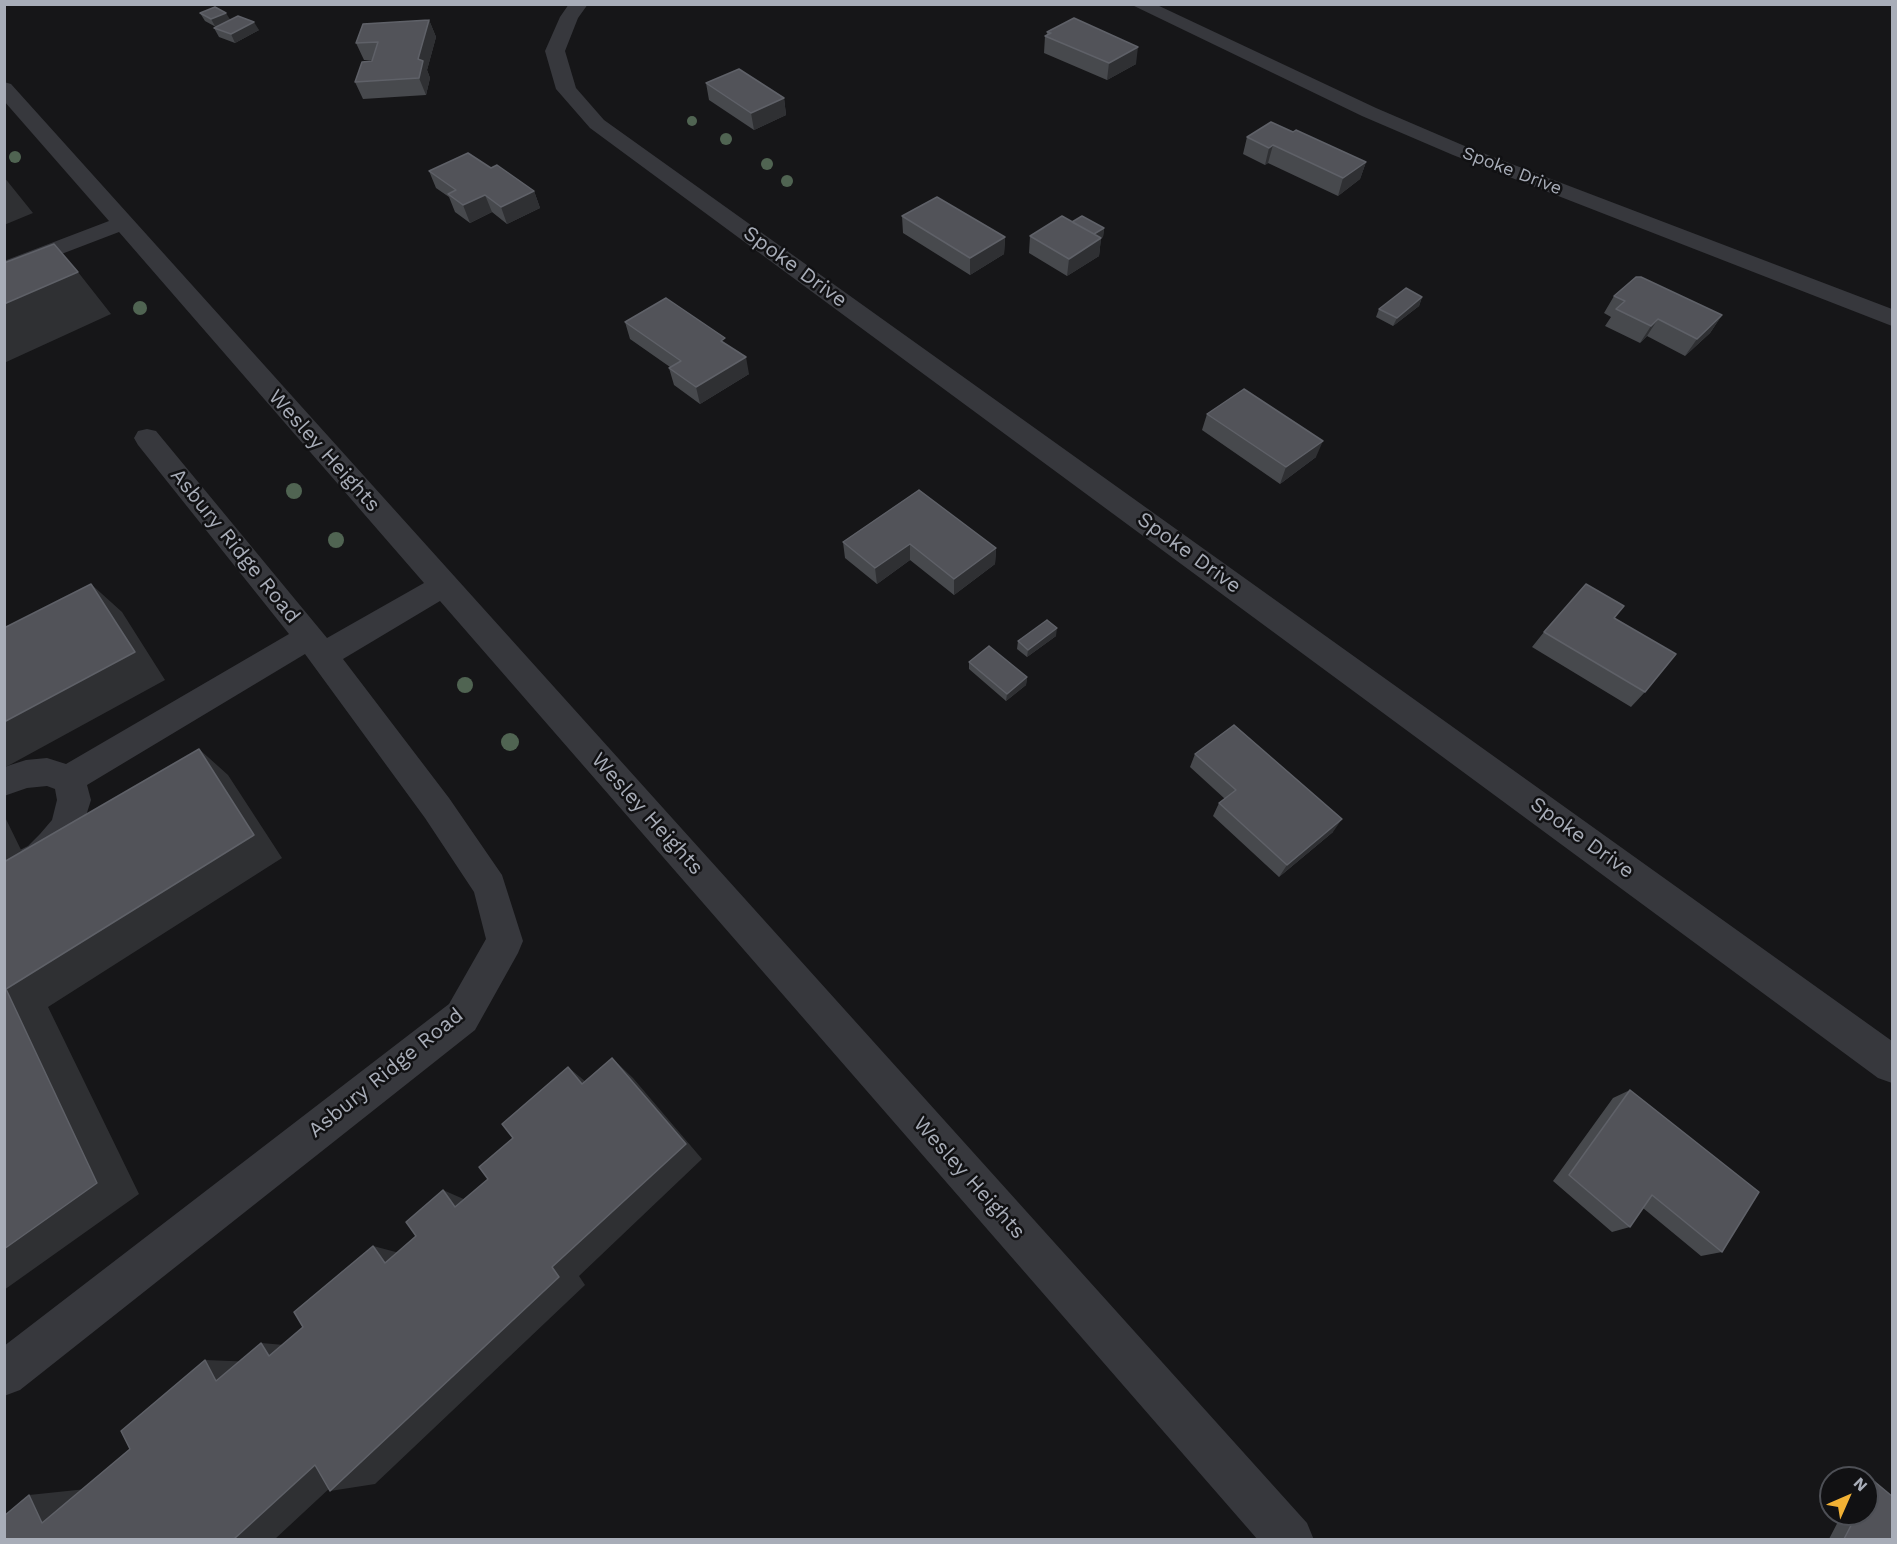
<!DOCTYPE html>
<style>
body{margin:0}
#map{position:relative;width:1897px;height:1544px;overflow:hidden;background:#161618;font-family:"Work Sans",sans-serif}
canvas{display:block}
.frame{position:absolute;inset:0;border:6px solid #a8adb8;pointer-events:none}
.north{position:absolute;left:1819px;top:1466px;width:60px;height:60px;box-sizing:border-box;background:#111113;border:2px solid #4d4f55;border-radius:50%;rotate:45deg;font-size:16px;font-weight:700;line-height:24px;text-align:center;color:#a8adb8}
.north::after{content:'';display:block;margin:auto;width:21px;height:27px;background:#f2b134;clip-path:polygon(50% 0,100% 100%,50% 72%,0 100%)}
</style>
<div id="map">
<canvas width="1897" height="1544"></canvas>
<div class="frame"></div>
<div class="north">N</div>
</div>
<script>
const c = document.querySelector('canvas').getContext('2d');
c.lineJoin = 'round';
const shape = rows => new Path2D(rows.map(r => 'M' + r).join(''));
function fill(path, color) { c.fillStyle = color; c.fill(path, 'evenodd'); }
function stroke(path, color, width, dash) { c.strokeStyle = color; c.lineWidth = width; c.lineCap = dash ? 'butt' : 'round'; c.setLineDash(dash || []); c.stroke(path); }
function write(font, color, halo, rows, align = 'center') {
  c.font = font + ' "Work Sans",sans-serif'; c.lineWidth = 5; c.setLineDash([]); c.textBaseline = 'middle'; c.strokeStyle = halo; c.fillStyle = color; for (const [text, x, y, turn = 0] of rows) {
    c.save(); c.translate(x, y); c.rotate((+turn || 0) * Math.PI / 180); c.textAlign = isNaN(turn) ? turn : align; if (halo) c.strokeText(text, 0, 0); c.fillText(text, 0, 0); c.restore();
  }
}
fill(shape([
 [569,4,588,4,578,18,565,51,576,88,604,120,1892,1041,1892,1083,1878,1078,590,128,556,89,545,51,560,17,569,4],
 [1130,4,1155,4,1376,108,1467,147,1892,309,1892,326,1453,155,1362,116,1130,4],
 [4,82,11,84,1307,1523,1314,1540,1258,1540,440,601,343,659,449,798,502,875,523,941,518,953,475,1030,20,1390,4,1396,4,1346,449,1004,486,939,474,892,425,818,305,654,87,785,91,800,79,838,52,868,4,892,4,858,28,846,40,834,52,820,57,800,55,789,47,786,27,788,4,796,4,767,26,760,47,758,66,764,289,634,138,445,134,438,138,431,147,429,156,431,327,638,424,583,119,232,4,276,4,261,109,221,4,101,4,82]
]), '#37383d');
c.fillStyle = '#506452';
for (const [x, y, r] of [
 [692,121,5],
 [726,139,6],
 [15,157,6],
 [767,164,6],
 [787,181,6],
 [140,308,7],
 [294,491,8],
 [336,540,8],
 [465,685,8],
 [510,742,9]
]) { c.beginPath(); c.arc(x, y, r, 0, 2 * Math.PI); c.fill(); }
fill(shape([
 [200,13,230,20,259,30,235,43,219,37,214,28,216,27,205,21],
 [429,20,436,37,427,70,430,78,426,95,363,99,355,82,372,60,364,60,356,43],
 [1047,32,1136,64,1107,80,1044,53,1045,36,1047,35],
 [706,83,784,98,786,115,754,130,709,100],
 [1293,132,1366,162,1360,179,1338,196,1268,163,1265,165,1243,154,1247,137],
 [491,168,534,191,540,208,507,224,492,212,470,223,455,212,449,197,436,188,429,171],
 [902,216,1005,237,1004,254,970,275,903,233],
 [1072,222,1104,228,1103,237,1101,238,1099,256,1067,276,1029,253,1030,236],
 [1614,296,1722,315,1710,333,1685,356,1647,336,1640,343,1605,326,1611,317,1604,313],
 [1422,297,1419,306,1393,326,1376,317,1379,309],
 [625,322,726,344,749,374,700,404,674,385,669,368,670,367,630,339],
 [1207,414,1316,457,1280,484,1202,430],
 [843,542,996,548,995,564,954,595,910,560,877,584,845,558],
 [1614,618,1645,692,1631,707,1532,647,1544,632],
 [1056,636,1027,657,1017,649,1018,641],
 [969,662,1027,677,1026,685,1006,701,969,669],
 [1195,754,1333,832,1279,877,1213,816,1219,803,1225,799,1190,767],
 [1630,1090,1722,1252,1701,1256,1643,1208,1630,1227,1612,1232,1553,1181,1613,1098],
 [1867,1481,1875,1482,1893,1539,1829,1539,1842,1514,1867,1514]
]), '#47494d');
fill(shape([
 [226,13,231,21,216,28,211,19],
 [429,20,436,37,427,70,430,78,426,95,419,78,418,59],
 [254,22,259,30,235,43,231,34],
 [1138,47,1136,64,1107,80,1109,63],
 [784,98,786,115,754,130,751,113],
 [1273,145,1268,163,1265,165,1269,148],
 [1366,162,1360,179,1338,196,1343,178],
 [4,177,33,213,4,225],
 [534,191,540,208,507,224,501,207],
 [485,195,492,212,470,223,463,205],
 [1104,228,1103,237,1091,244,1092,235],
 [1005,237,1004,254,970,275,970,258],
 [1101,238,1099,256,1067,276,1069,259],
 [78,272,111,314,4,363,4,304],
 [1422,297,1419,306,1393,326,1397,318],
 [1722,315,1710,333,1685,356,1697,339],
 [1658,319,1647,336,1640,343,1651,326],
 [746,357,749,374,700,404,696,387],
 [1323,441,1316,457,1280,484,1286,467],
 [910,544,910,560,877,584,875,568],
 [996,548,995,564,954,595,954,579],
 [91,584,122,612,165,680,4,768,4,722],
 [1057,628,1056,636,1027,657,1028,650],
 [1027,677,1026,685,1006,701,1007,694],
 [199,749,228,775,282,858,48,1007,139,1194,4,1290,6,989],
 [4,815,23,854,4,865],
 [1342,819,1333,832,1279,877,1287,865],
 [612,1058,633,1078,702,1159,579,1276,585,1285,375,1484,330,1491,552,1267],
 [568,1067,592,1087,582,1084],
 [443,1190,475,1204,455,1207],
 [373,1246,411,1256,385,1263],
 [261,1343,308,1347,269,1356],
 [205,1360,256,1362,216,1381],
 [360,1460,275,1539,234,1539,315,1465],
 [96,1488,42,1523,29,1495]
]), '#2f3033');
const building = shape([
 [215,7,226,13,211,19,200,13,215,7],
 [238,16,254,22,231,34,214,28,238,16],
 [1074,18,1138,47,1109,63,1045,36,1051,33,1047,32,1074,18],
 [429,20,418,59,423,61,419,78,355,82,362,62,372,61,378,42,356,43,363,24,429,20],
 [739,69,784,98,751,113,706,83,739,69],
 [1271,122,1293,132,1296,130,1366,162,1343,178,1273,145,1269,148,1247,137,1271,122],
 [468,153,491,168,497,165,534,191,501,207,485,195,463,205,448,194,456,190,429,171,468,153],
 [937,197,1005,237,970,258,902,216,937,197],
 [1062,216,1101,238,1069,259,1030,236,1062,216],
 [1082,216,1104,228,1094,234,1072,222,1082,216],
 [54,244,78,272,4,304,4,263,54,244],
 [1636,277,1641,277,1722,315,1697,339,1658,319,1651,326,1616,309,1625,301,1614,296,1636,277],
 [1406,288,1422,297,1397,318,1379,309,1406,288],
 [666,298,725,338,721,341,746,357,696,387,669,368,681,361,625,322,666,298],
 [1244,389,1323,441,1286,467,1207,414,1244,389],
 [919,490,996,548,954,579,910,544,875,568,843,542,919,490],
 [91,584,135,652,4,722,4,628,91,584],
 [1586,584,1624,606,1614,618,1676,654,1645,692,1544,632,1586,584],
 [1047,620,1057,628,1028,650,1018,641,1047,620],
 [989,646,1027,677,1007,694,969,662,989,646],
 [1234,725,1342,819,1287,865,1219,803,1236,790,1195,754,1234,725],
 [199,749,254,835,6,989,97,1183,4,1249,4,862,199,749],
 [612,1058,686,1144,552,1267,559,1277,330,1491,315,1465,234,1539,4,1539,4,1516,29,1495,42,1523,130,1449,121,1431,205,1360,216,1381,261,1343,269,1356,303,1327,294,1312,373,1246,385,1263,416,1236,406,1222,443,1190,455,1207,488,1179,479,1167,513,1138,502,1124,568,1067,582,1084,612,1058],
 [1630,1090,1759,1192,1722,1252,1652,1195,1630,1227,1569,1175,1630,1090],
 [1875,1482,1893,1497,1893,1539,1844,1539,1857,1514,1867,1514,1867,1496,1875,1482]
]);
fill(building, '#525359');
stroke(building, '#5f6168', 1.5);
write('18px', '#a8adb8', '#111113', [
 ["Spoke Drive",1512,171,21]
]);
write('21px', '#a8adb8', '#111113', [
 ["Spoke Drive",795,267,36],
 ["Wesley Heights",324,451,48],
 ["Asbury Ridge Road",235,546,51],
 ["Spoke Drive",1189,553,36],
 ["Wesley Heights",647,814,48],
 ["Spoke Drive",1582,838,36],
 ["Asbury Ridge Road",386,1073,-39],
 ["Wesley Heights",969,1178,48]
]);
</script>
